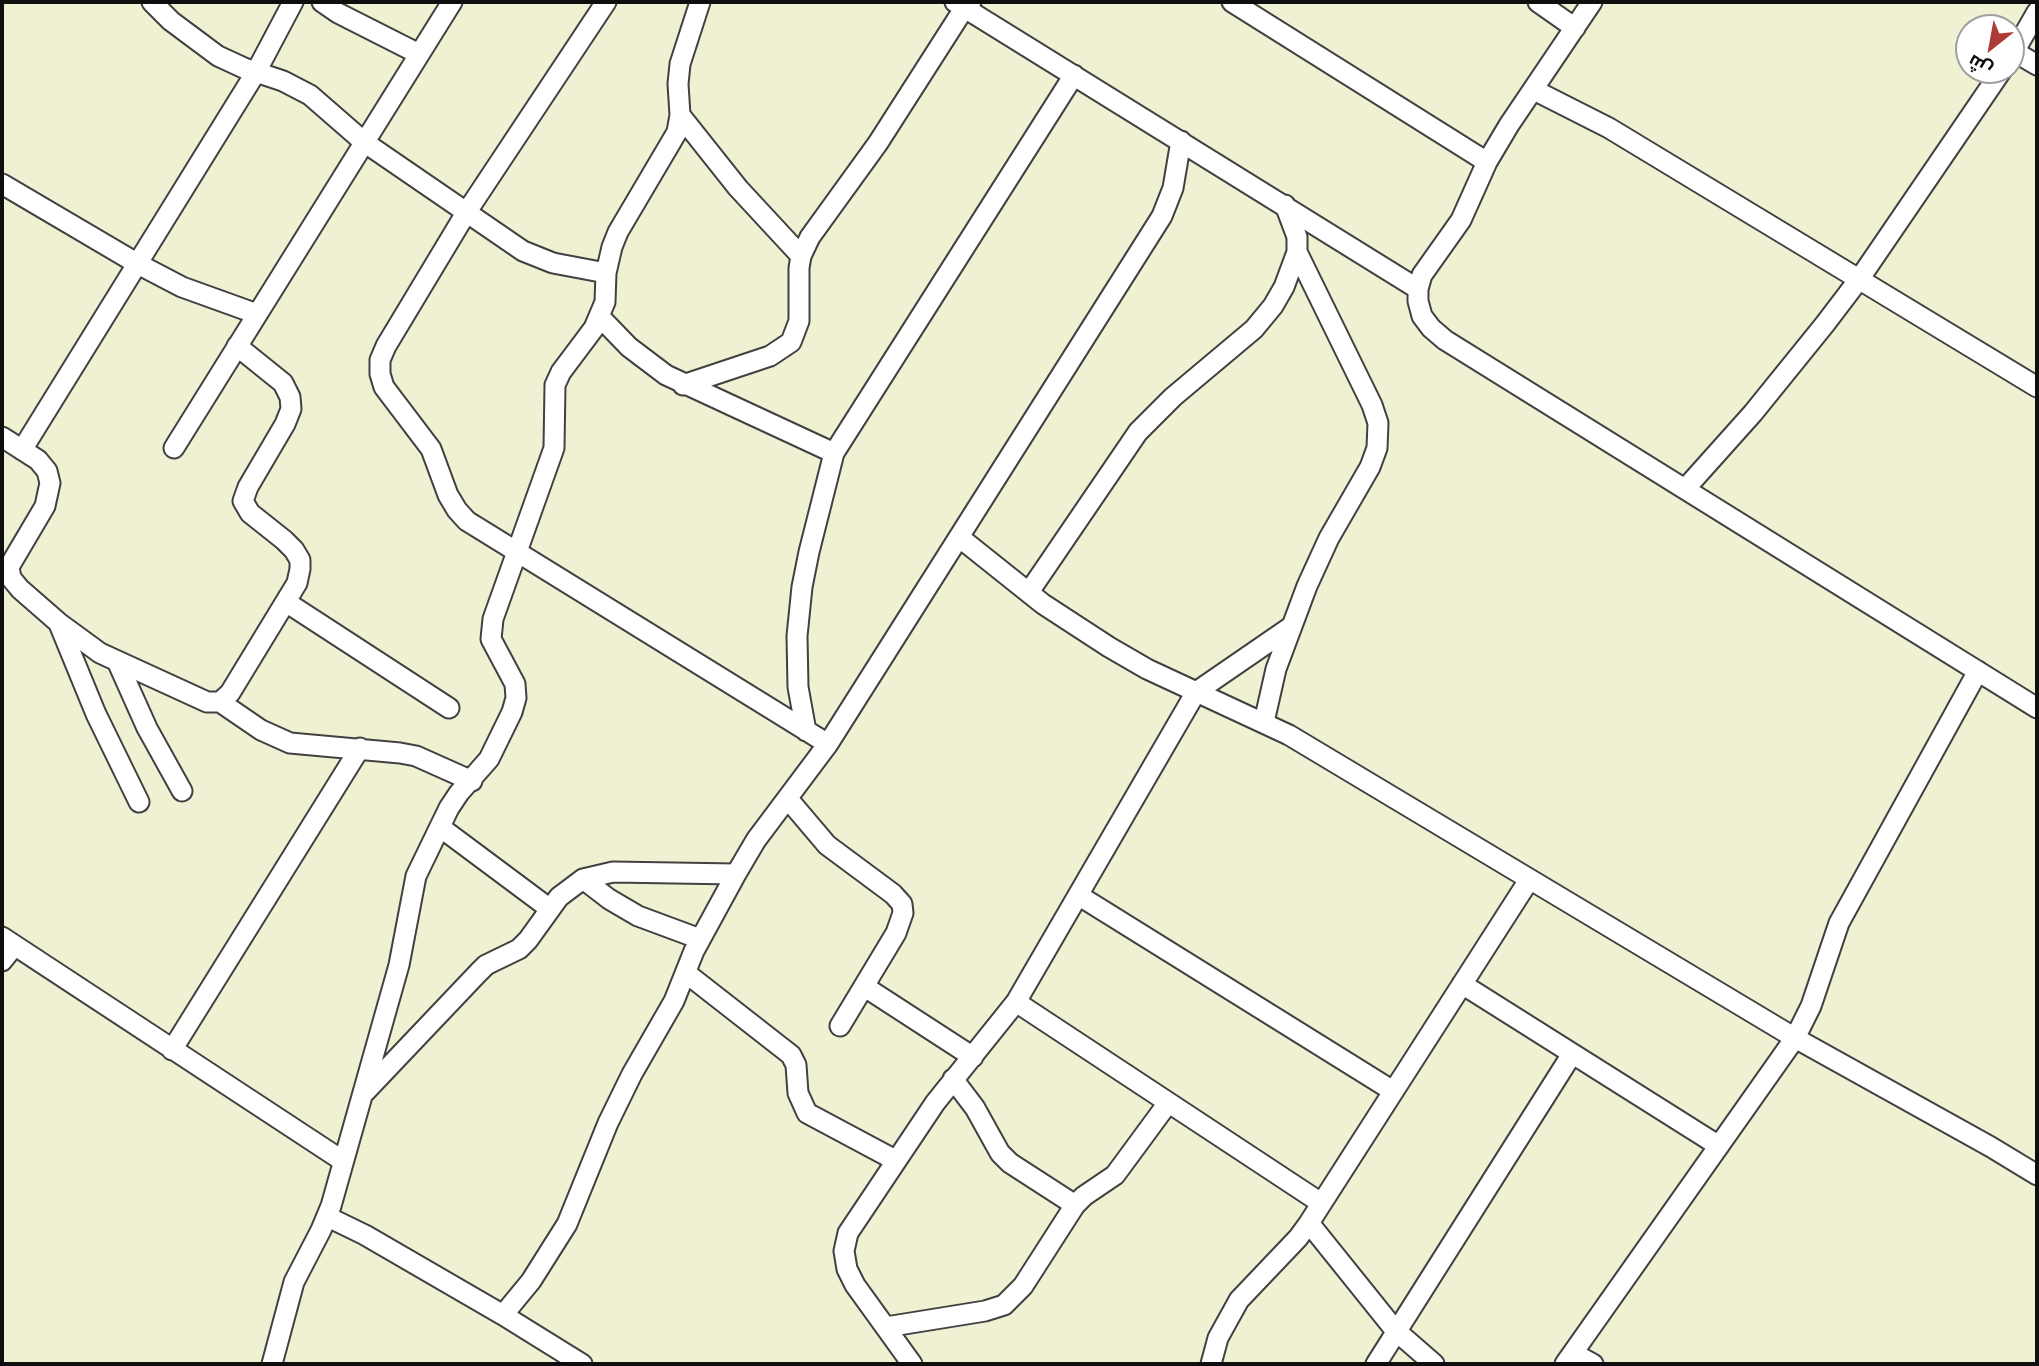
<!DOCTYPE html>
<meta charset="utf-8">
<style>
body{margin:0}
#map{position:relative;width:2039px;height:1366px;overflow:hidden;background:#fdfcf1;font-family:"Roboto Serif",Cairo,serif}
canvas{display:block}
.frame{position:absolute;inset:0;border:4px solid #0e0e0e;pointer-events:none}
.north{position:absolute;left:1955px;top:14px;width:70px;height:70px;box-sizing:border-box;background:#fff;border:2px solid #9f9f9f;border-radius:50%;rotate:211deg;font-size:19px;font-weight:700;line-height:28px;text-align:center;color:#0e0e0e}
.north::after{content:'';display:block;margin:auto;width:24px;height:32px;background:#ac3a37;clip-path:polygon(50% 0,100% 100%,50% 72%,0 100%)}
</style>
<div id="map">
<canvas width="2039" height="1366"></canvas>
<div class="frame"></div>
<div class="north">ش</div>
</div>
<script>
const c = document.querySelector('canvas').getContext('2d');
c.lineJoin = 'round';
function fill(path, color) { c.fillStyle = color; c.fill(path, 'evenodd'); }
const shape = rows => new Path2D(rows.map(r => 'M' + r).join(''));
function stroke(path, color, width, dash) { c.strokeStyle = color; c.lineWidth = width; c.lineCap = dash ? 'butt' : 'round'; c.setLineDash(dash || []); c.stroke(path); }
fill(shape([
 [2,2,2037,2,2037,1364,2,1364],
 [1969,28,2011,28,2011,70,1969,70]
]), '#f0f0d3');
const street = shape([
 [152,2,171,21,218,56,244,68,283,81,310,95,364,142,523,251,553,263,606,273],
 [322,2,338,13,419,54],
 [606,2,466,213,386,346,380,360,380,374,384,387,431,449,448,495,457,510,467,521,828,744],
 [955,2,1418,289],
 [1232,2,1487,162],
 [1538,2,1575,28],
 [1592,2,1509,125,1487,162,1461,220,1422,275,1418,289,1418,301,1422,316,1431,328,1445,340,2037,708],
 [2015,52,2037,65],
 [2011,57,2037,12],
 [1534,90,1609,128,2037,387],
 [680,115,738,188,801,256],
 [2,184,138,264,182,287,257,314],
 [599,316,629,347,666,375,834,453],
 [683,385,770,356,791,342,799,321,799,268,801,256,810,237,878,143,965,7,971,2],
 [2,437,38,460,47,471,50,483,45,506,9,567,11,578,20,589,59,623,100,653,207,702,220,702,230,693,297,583,300,569,300,560,294,550,284,540,250,513,243,501,248,487,285,424,291,409,290,397,283,383,237,346],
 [174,448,452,2],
 [22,450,256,72,293,2],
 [1685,489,1753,413,1825,324,1860,278,2002,70],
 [959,537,1043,604,1109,647,1147,669,1289,735,1795,1038,1991,1147,2037,1175],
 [1029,592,1138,432,1173,397,1254,329,1273,306,1284,287,1297,252,1297,237,1285,205],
 [286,602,449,708],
 [59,624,96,714,139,802],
 [117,661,147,728,182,791],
 [220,702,261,730,290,743,400,753,416,756,472,781],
 [1264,722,1276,669,1307,586,1329,538,1370,467,1377,448,1378,423,1372,405,1297,252],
 [806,731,798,687,797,636,802,587,809,552,834,453,1074,75],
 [788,799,827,845,893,894,902,904,903,913,896,933,840,1026],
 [440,827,550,909],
 [583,879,609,899,638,916,700,939],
 [1078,895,1393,1091],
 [2,937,343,1161],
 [2,961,14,946],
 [686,973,791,1055,796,1065,798,1093,807,1113,895,1160],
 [1462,984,1719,1146],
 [865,987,973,1057],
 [1016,1002,1321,1203],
 [172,1050,360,748],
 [953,1079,975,1108,1000,1153,1010,1163,1075,1205],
 [365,1092,478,973,486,965,519,949,528,940,559,897,583,879,613,872,736,874],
 [328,1217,365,1235,503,1315,582,1364],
 [1309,1223,1395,1330,1434,1364],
 [503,1315,531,1281,567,1224,608,1123,632,1074,674,1001,694,951,736,874,756,840,828,744,1162,216,1173,188,1181,141],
 [886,1327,985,1311,1004,1305,1023,1286,1075,1205,1084,1196,1115,1175,1168,1103],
 [1573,1353,1593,1364],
 [272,1364,294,1282,321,1230,331,1206,399,965,416,876,449,808,459,793,489,759,512,712,516,698,515,684,491,639,493,619,554,448,555,385,561,372,594,328,605,302,606,273,612,247,618,232,677,132,680,115,678,84,680,64,700,2],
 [912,1364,855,1285,847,1269,844,1251,848,1233,935,1103,1016,1002,1196,692,1292,626],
 [1211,1364,1218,1338,1239,1300,1298,1238,1309,1223,1529,880],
 [1376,1364,1572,1054],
 [1565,1364,1795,1038,1811,1006,1839,923,1978,671]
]);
stroke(street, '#414141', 23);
stroke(street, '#fff', 19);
</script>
